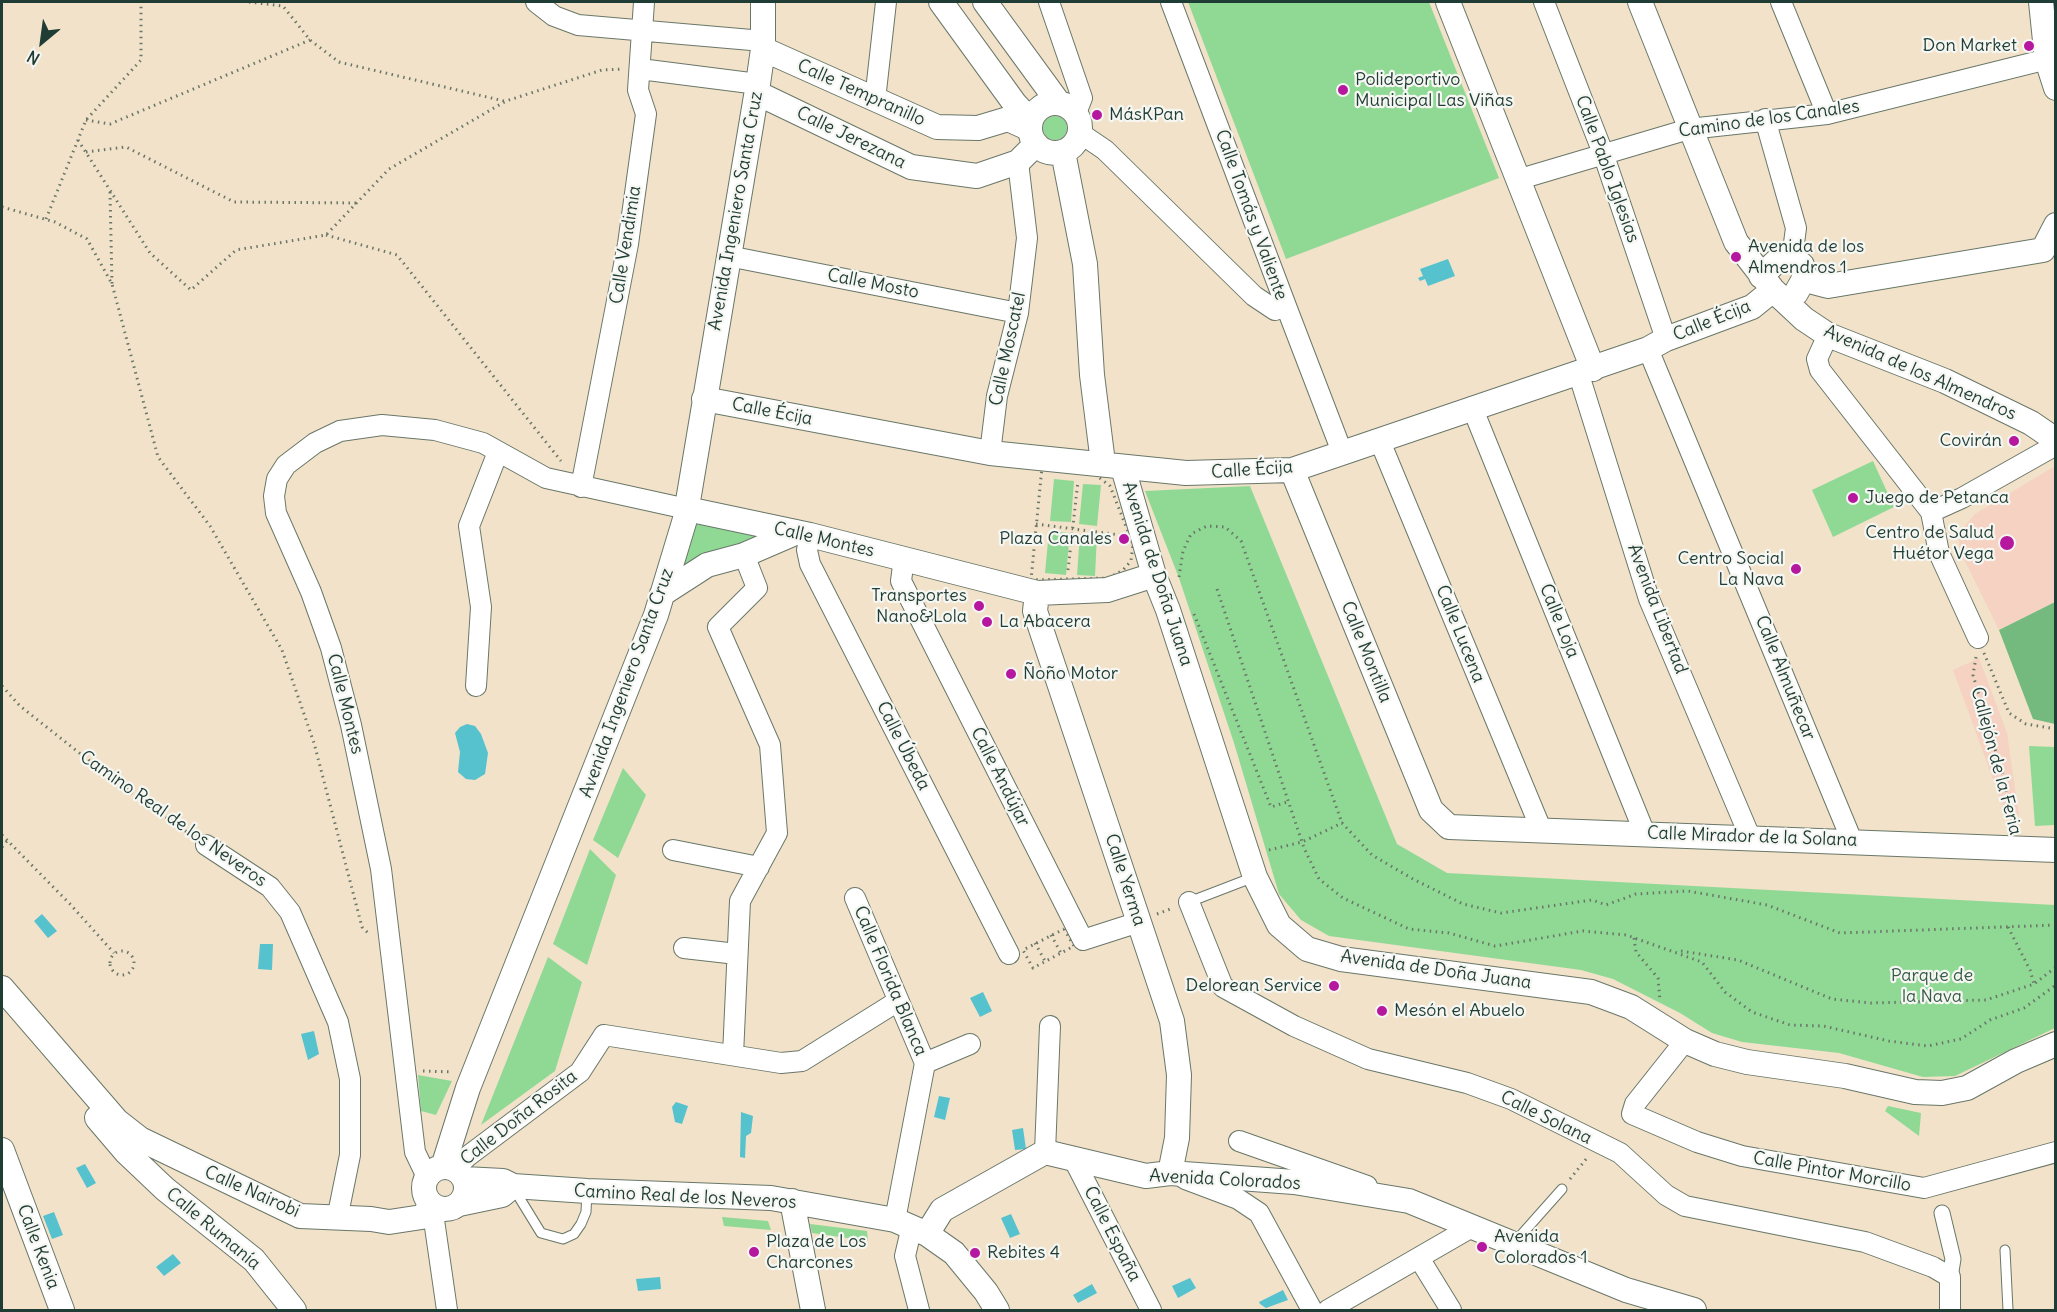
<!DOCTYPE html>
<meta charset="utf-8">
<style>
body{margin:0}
#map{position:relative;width:2057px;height:1312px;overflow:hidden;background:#f2e2c9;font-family:Delius,sans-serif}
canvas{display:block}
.frame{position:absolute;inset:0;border:3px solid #1f3d34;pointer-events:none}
.north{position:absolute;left:12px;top:12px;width:60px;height:60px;-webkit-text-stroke:4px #f6f6f2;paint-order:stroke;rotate:209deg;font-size:16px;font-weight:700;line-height:24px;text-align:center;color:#1f3d34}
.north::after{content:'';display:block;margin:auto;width:21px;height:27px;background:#1f3d34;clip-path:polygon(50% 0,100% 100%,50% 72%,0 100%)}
</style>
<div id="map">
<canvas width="2057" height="1312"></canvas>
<div class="frame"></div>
<div class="north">N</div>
</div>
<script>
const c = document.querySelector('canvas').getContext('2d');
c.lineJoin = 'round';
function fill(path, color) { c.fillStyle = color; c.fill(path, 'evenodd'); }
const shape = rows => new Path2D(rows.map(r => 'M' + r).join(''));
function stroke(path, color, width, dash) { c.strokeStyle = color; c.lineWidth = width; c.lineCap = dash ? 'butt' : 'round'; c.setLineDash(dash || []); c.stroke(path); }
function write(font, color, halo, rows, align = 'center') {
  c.font = font + ' Delius,sans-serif'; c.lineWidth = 4.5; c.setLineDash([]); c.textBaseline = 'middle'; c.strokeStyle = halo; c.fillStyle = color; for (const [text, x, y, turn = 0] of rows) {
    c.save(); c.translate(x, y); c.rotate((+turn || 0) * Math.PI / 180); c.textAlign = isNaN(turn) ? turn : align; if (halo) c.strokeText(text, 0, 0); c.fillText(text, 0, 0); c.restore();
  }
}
fill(shape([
 [2055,466,2055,602,1999,630,1960,551,1958,534,1975,514],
 [1979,658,2007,733,2019,815,2006,815,1953,670]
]), '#f5d2c2');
fill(shape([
 [1188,2,1429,2,1499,178,1286,259],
 '1043 128a12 12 0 1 1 24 0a12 12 0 1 1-24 0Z',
 [1873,461,1894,507,1833,537,1812,490],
 [1054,479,1074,481,1071,522,1050,521],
 [1083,484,1101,485,1097,526,1079,524],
 [1250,486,1397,844,1447,873,2055,905,2055,1028,1955,1076,1923,1077,1839,1053,1742,1042,1712,1033,1680,1013,1613,979,1581,970,1329,936,1301,920,1279,894,1234,743,1179,578,1145,491],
 [700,524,765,537,682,566,695,525],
 [1049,531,1070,533,1066,575,1045,573],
 [1080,534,1097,535,1095,576,1077,575],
 [2029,746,2055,747,2055,825,2035,826],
 [623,768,646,795,618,858,593,840],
 [590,849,616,875,587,965,553,944],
 [548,957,582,982,555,1071,481,1125],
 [418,1075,452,1081,436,1115,421,1111],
 [1888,1106,1921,1113,1919,1136,1885,1111],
 [722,1217,768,1221,771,1230,724,1226],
 [810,1224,867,1231,868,1241,812,1233]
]), '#90d995');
fill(shape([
 [2055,602,2055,724,2033,719,1999,630]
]), '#74b97e');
fill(shape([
 [1448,259,1455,276,1428,286,1425,279,1420,281,1418,278,1423,276,1420,269],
 [467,724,475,726,481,734,488,753,485,774,475,780,466,779,458,772,460,752,455,733,460,727],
 [42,914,57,931,48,938,34,921],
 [260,944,273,944,272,970,258,969],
 [983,992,992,1011,980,1017,970,998],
 [314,1031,319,1054,308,1060,301,1034],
 [939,1096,950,1098,945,1120,934,1117],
 [676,1102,688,1106,682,1124,675,1122,672,1107],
 [741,1112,753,1116,751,1133,746,1136,745,1158,740,1157],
 [1023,1128,1026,1149,1015,1150,1012,1130],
 [85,1164,96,1183,87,1188,76,1168],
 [54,1212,63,1235,52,1239,43,1216],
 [1011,1214,1020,1234,1010,1238,1001,1218],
 [173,1254,181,1263,164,1276,156,1267],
 [660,1277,661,1289,638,1291,636,1279],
 [1190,1278,1196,1288,1178,1298,1172,1286],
 [1092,1284,1097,1293,1078,1303,1073,1295],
 [1283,1290,1288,1300,1266,1308,1260,1304,1259,1302]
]), '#55c2ce');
const service = shape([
 [1189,902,1254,877],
 [514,1189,541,1233,563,1239,574,1234,581,1224,586,1212,587,1191],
 [1514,1243,1562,1189],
 [2005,1250,2008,1310]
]);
const pedestrian = shape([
 [1942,1213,1953,1259,1950,1277]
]);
const minor = shape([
 [536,2,554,16,578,25,763,41],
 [1049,2,1082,98,1076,113],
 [1544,2,1603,153,1666,339],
 [1781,2,1827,114],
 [640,69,758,84],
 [875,100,886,2],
 [1765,119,1796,228,1792,258],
 [1080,133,1105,150,1254,296,1275,310,1286,306,1171,2],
 [1520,179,1689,129,1827,114,2056,57],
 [728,256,1018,313],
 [1286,306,1342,452],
 [1828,335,1817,359,1820,370,1931,512,1939,553,1978,638],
 [1648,349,1852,841],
 [1579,375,1649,599,1750,837],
 [1472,407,1645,834],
 [1379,439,1541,829],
 [990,453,997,396,1018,313,1027,238,1018,162],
 [581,487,628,244,646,114,638,90,644,2],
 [1931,512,1962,498,2056,445],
 [810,535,807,550,810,564,1009,954],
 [904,558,901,581,1083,940,1139,922],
 [476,686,481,607,469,526,498,452],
 [206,845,270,887,290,912,338,1022,350,1079,350,1155,337,1219],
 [673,850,759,867],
 [855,898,925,1063,895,1220],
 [1189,902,1223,987,1294,1026,1368,1059,1467,1083,1511,1099,1620,1153,1666,1195,1685,1206,1865,1242,1933,1267,1950,1277,1950,1310],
 [684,948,737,954],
 [1685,1041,1635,1104,1632,1114,1697,1142,1742,1156,1924,1188,2056,1152],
 [733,1055,740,901,777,833,770,745,718,627,757,588,744,555],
 [925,1063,970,1044],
 [1239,1141,1367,1186],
 [1045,1152,1050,1026],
 [1073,1158,1151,1310],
 [454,1169,468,1156,580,1072,604,1035,781,1063,802,1061,898,1001],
 [427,1177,415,1152,381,869,351,725,331,648,311,592,276,513,274,496,277,479,286,465,315,443,340,431,382,425,435,430,483,443,546,478,687,509],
 [1185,1179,1238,1199,1259,1213,1312,1310],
 [439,1209,434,1220,447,1310],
 [912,1226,905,1256,919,1310],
 [1419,1258,1451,1310],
 [1328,1310,1470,1228]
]);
const tertiary = shape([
 [941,2,1015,104,1031,121],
 [985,2,1058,102],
 [1448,2,1593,369],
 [1640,2,1736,242,1773,290,1804,319,1828,335,1945,381,2031,423,2056,440],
 [2041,2,2047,60,2056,88],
 [763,49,937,127,978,128,1008,119,1030,129],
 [757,93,911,167,977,176,1018,162,1036,144],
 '1030 128a25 25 0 1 1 50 0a25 25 0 1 1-50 0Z',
 [1063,152,1085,264,1092,375,1103,463],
 [1761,276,1778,260,1787,258,1795,260,1802,265,1805,277,1796,293],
 [1805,280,1828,286,2043,250,2056,225],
 [704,399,990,453,1186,473,1292,470,1648,349,1666,339,1752,307,1773,290],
 [1123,468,1154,575,1168,610,1255,877,1279,925,1307,949,1341,959,1591,992,1631,1007,1685,1041,1715,1054,1747,1062,1845,1076,1915,1092,1942,1093,1967,1088,2016,1061,2056,1044],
 [1292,470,1431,810,1449,827,2056,850],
 [687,509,810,535,1037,593,1107,590,1154,575],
 [1037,593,1035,611,1172,1021,1179,1075,1177,1138,1170,1173],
 [662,594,707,565,744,555,795,533],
 [2,988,117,1121,140,1139,300,1216,371,1219,389,1222,422,1217,432,1205],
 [97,1118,126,1152,165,1189,254,1260,294,1310],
 [2,1150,62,1310],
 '424 1188a21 21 0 1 1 42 0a21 21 0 1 1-42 0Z',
 [443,1167,468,1088,656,615,685,519,758,84,763,49,763,2],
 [464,1179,503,1181,513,1186,587,1191,771,1198,895,1220,927,1234,954,1253,986,1292,997,1310],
 [792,1201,813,1310],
 [459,1204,502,1195,513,1186],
 [927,1234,942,1210,1045,1152,1146,1176,1170,1173,1294,1182,1409,1201,1626,1290,1694,1310]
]);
stroke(service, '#697768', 11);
stroke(pedestrian, '#697768', 17);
stroke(minor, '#697768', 22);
stroke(tertiary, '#697768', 26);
stroke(shape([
 [249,2,283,6,310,40,339,62,504,101],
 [86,120,110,124,310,40],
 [78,140,150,253,191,290,236,250,326,235,389,169,506,101,602,70,622,69],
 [86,152,126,147,234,202,358,203],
 [110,192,112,284],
 [2,207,55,222,87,239,112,284,158,457,210,526,282,650,314,743,362,927,369,934],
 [46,219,86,120,141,60,141,2],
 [326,235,397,255,561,461],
 [1042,467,1092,472,1110,486,1133,544,1131,561,1123,570,1109,578,1031,580,1042,467],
 [1036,524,1120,535],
 [1068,570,1078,481],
 [1179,577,1183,551,1191,534,1207,526,1225,527,1241,541,1342,823],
 [1217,589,1304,848,1319,879,1343,898,1409,929,1449,933,1495,946,1583,931,1626,935,1702,962,1725,992,1752,1012,1790,1025,1823,1026,1889,1041,1928,1046,1961,1039,1990,1020,2024,1008,2056,985],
 [1194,614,1271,807,1287,802],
 [1984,653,2009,713,2026,724,2056,729],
 [1976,657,1973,675,2003,776,2014,828],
 [2,686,20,706,111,778,191,835],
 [2,835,70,904,114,953],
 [2,847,7,841],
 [1269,850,1302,842,1342,823,1372,855,1413,879,1463,904,1501,913,1592,900,1606,905,1636,894,1688,891,1767,905,1840,933,2056,925],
 [1157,914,1173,908],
 [2008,927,2030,970,2034,984],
 [1064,929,1074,946,1033,968,1023,950,1064,929],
 [1051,935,1061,953],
 [1634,938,1636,952,1658,978,1660,1001],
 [1035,943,1045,961],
 '110 963a12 12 0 1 1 24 0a12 12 0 1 1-24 0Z',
 [1681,951,1738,960,1832,999,1871,1003,1986,1000,2034,984,2056,967],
 [423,1071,453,1072],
 [1570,1179,1587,1158]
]), '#697768', 3, [1.5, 4.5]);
stroke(service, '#fff', 9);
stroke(pedestrian, '#fff', 15);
stroke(minor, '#fff', 20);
stroke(tertiary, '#fff', 24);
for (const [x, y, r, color] of [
 [2029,46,6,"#b5179e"],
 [1343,90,6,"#b5179e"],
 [1097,115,6,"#b5179e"],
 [1736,257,6,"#b5179e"],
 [2014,441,6,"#b5179e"],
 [1853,498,6,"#b5179e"],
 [1124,539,6,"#b5179e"],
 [2007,543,8,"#b5179e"],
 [1796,569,6,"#b5179e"],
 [979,606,6,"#b5179e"],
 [987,622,6,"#b5179e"],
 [1011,674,6,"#b5179e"],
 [1334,986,6,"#b5179e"],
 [1382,1011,6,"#b5179e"],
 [1482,1247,6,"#b5179e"],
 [754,1252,6,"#b5179e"],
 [975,1253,6,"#b5179e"]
]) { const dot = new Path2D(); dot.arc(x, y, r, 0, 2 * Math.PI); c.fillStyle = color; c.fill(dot); stroke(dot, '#f6f6f2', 2); }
write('18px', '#1f3d34', '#f6f6f2', [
 ["Don Market",2017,46,"right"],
 ["Polideportivo",1355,80],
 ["Municipal Las Viñas",1355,101],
 ["MásKPan",1109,115],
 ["Avenida de los",1748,247],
 ["Almendros 1",1748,268],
 ["Covirán",2002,441,"right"],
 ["Juego de Petanca",1865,498],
 ["Centro de Salud",1994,533,"right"],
 ["Huétor Vega",1994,554,"right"],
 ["Plaza Canales",1112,539,"right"],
 ["Centro Social",1784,559,"right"],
 ["La Nava",1784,580,"right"],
 ["Transportes",967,596,"right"],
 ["Nano&Lola",967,617,"right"],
 ["La Abacera",999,622],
 ["Ñoño Motor",1023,674],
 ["Delorean Service",1322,986,"right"],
 ["Mesón el Abuelo",1394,1011],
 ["Avenida",1494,1237],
 ["Colorados 1",1494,1258],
 ["Plaza de Los",766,1242],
 ["Charcones",766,1263],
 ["Rebites 4",987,1253]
], 'left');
write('18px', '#1f3d34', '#f6f6f2', [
 ["Calle Tempranillo",861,93,24],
 ["Camino de los Canales",1769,119,-8],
 ["Calle Jerezana",851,138,26],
 ["Calle Pablo Iglesias",1607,169,70],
 ["Avenida Ingeniero Santa Cruz",736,211,-80],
 ["Calle Tomás y Valiente",1251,215,70],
 ["Calle Vendimia",626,245,-81],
 ["Calle Mosto",873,284,11],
 ["Calle Écija",1712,321,-22],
 ["Calle Moscatel",1008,349,-78],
 ["Avenida de los Almendros",1920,373,24],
 ["Calle Écija",772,412,11],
 ["Calle Écija",1252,470,-4],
 ["Calle Montes",824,540,13],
 ["Avenida de Doña Juana",1157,574,72],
 ["Avenida Libertad",1657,609,69],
 ["Calle Loja",1559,621,68],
 ["Calle Lucena",1460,634,68],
 ["Calle Montilla",1366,652,68],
 ["Calle Almuñecar",1785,678,68],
 ["Avenida Ingeniero Santa Cruz",627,683,-70],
 ["Calle Montes",345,704,76],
 ["Calle Úbeda",903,746,63],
 ["Callejón de la Feria",1996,761,75],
 ["Calle Andújar",1000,777,63],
 ["Camino Real de los Neveros",173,819,35],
 ["Calle Mirador de la Solana",1752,837,2],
 ["Calle Yerma",1125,880,72],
 ["Avenida de Doña Juana",1436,970,8],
 ["Calle Florida Blanca",890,981,67],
 ["Calle Doña Rosita",519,1118,-38],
 ["Calle Solana",1546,1118,26],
 ["Calle Pintor Morcillo",1832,1172,10],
 ["Avenida Colorados",1225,1180,3],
 ["Calle Nairobi",252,1192,24],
 ["Camino Real de los Neveros",685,1197,3],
 ["Calle Rumanía",213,1229,40],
 ["Calle España",1112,1234,63],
 ["Calle Kenia",38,1247,69]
]);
write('18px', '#365c47', '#f6f6f2', [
 ["Parque de",1932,976],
 ["la Nava",1932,997]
]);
</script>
